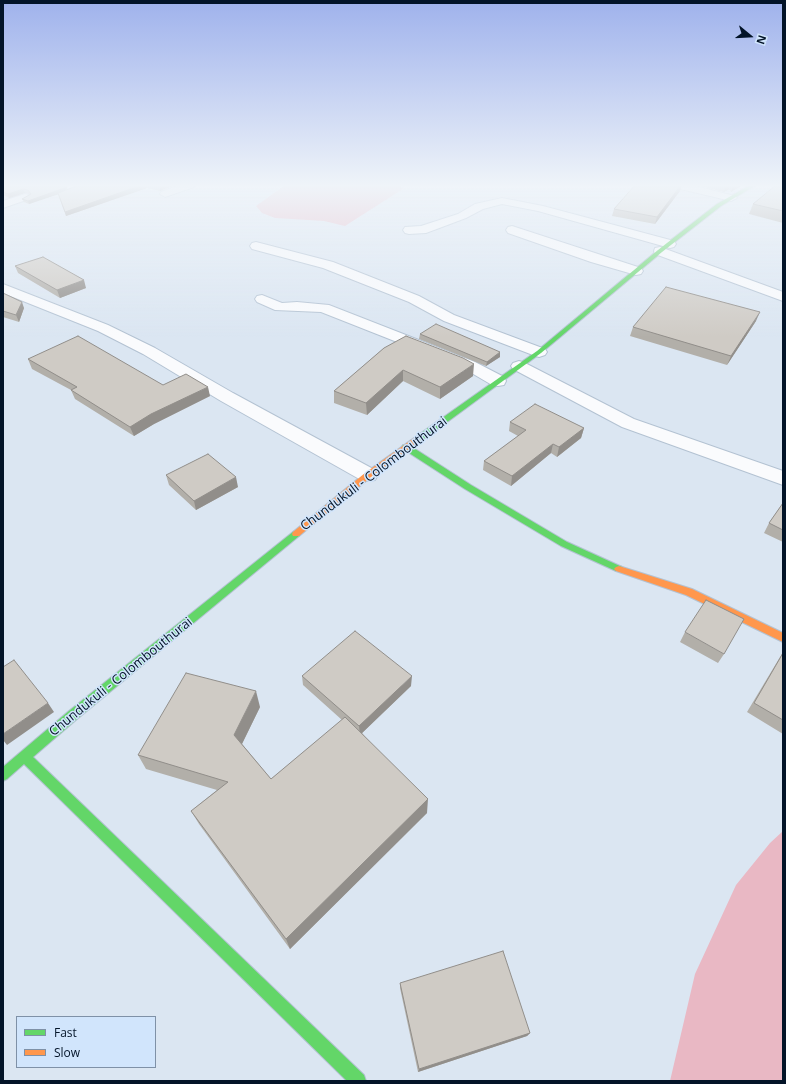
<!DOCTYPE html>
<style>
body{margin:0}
#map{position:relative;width:786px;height:1084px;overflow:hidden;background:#dbe6f2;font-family:"Open Sans",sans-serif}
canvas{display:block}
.frame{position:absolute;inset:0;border:4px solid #031428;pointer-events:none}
.legend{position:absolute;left:16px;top:1016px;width:140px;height:52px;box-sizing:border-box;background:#d1e5fc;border:1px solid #7f91a7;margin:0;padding:5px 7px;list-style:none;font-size:12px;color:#031428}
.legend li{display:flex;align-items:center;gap:8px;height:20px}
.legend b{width:20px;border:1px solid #7f91a7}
.north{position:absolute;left:730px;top:16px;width:40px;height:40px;-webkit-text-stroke:3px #d1e5fc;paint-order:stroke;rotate:108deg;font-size:11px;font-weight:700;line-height:16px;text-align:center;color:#031428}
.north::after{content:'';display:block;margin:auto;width:14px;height:18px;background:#031428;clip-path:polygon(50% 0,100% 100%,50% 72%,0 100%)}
</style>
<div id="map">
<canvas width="786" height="1084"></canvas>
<div class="frame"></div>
<ul class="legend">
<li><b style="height:5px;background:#63d668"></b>Fast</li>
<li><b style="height:5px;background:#ff974d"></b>Slow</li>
</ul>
<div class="north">N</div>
</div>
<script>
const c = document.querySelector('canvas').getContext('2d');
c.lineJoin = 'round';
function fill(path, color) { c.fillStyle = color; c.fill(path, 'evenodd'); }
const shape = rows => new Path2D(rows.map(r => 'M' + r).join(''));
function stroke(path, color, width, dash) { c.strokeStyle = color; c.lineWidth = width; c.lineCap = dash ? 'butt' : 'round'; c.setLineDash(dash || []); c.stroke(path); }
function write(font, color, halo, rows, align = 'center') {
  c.font = font + ' "Open Sans",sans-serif'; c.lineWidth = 3; c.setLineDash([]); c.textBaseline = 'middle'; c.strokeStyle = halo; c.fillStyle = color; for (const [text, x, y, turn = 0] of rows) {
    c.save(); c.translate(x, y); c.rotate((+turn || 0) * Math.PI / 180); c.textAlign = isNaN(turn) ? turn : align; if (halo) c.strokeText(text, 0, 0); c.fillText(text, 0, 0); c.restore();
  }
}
fill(shape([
 [285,185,400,185,403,189,345,226,324,221,275,218,262,213,256,206],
 [783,831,783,1081,670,1081,695,974,736,885,770,843]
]), '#e9b8c4');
const street = shape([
 [179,185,195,185,194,187,165,197,160,194,161,192,179,185],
 [671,185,691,185,735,196,737,198,731,201,672,187,671,185],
 [25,194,29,195,31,197,29,199,3,208,3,201,25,194],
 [502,198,543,206,674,241,676,244,674,247,670,248,538,211,502,204,483,209,466,218,426,233,409,234,405,233,403,230,405,227,421,226,458,214,475,204,502,198],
 [512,226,641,268,643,271,641,274,636,275,591,262,508,233,506,230,508,227,512,226],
 [256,242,333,262,419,296,454,315,545,349,547,352,545,355,539,357,533,355,444,321,409,302,323,268,252,249,250,246,252,243,256,242],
 [660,247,783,292,783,301,655,254,654,251,655,248,660,247],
 [3,284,108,325,155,348,233,393,375,470,378,475,375,480,368,481,361,480,221,401,143,354,98,331,3,293,3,284],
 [262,295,282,303,297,302,329,305,475,362,504,377,506,381,504,385,498,386,492,385,463,368,321,312,275,310,257,302,255,299,257,296,262,295],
 [519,361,525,363,634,419,783,471,783,485,622,427,513,369,511,366,513,363,519,361]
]);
const fast = shape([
 [750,185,756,185,721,206,662,252,541,353,420,442,414,442,414,438,537,351,658,250,717,204,750,185],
 [403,445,409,445,471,485,567,542,622,567,624,569,622,571,616,571,561,546,465,489,403,449,402,447,403,445],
 [296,531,299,532,300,534,299,536,77,719,33,757,364,1075,366,1081,347,1081,24,764,7,779,3,781,3,767,69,711,293,532,296,531]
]);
const slow = shape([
 [414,438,417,438,421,440,371,477,299,536,293,536,292,534,293,532,365,473,414,438],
 [619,566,692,589,783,633,783,642,686,595,616,571,614,569,616,567,619,566]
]);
stroke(street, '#b3c2d2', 2);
stroke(fast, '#b3c2d2', 2);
stroke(slow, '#b3c2d2', 2);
fill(street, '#fafbfd');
fill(fast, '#63d668');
fill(slow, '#ff974d');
fill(shape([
 [3,185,68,190,79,185,174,185,160,191,147,188,66,216,58,194,29,204,24,202,22,199,30,195,29,194,25,193,9,198,3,195],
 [697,185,742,185,731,192,729,189,724,192],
 [783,185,783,223,749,214,753,204],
 [680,191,655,224,612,216,614,209],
 [15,266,86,288,60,298,18,273],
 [3,293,24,308,19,322,3,317],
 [756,321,727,365,630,336,633,327],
 [420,334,500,357,486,366,419,339],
 [384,348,473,376,440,399,403,381,367,415,334,403,334,391],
 [28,359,163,385,210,396,154,424,134,436,75,399,71,390,32,369],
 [510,422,584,428,581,438,557,457,551,453,511,486,483,470,484,461,518,436,509,431],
 [166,475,238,487,196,510,169,485],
 [783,503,783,542,764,533,769,523],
 [685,632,724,654,718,663,680,642],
 [783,652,783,734,747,712],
 [302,676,411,686,362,733,427,813,290,949,199,824,191,811,217,790,146,769,138,755,260,707,242,744,271,779,342,720,303,685],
 [400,983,530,1033,527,1036,418,1072,400,988]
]), '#b2afa9');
fill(shape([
 [142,185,146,185,147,188,66,216,65,212],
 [164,185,174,185,160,191,160,187],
 [681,185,682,185,680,191,655,224,657,217],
 [726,185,730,185,729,189,724,192],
 [733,185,742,185,731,192],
 [67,187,68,191,29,204,28,201],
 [23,189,25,193,9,198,8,194],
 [84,280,86,288,60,298,57,290],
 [22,302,24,308,19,322,16,315],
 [760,312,756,321,727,365,731,356],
 [500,352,500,357,486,366,487,362],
 [474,364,473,376,440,399,440,387],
 [403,370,403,381,367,415,366,403],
 [208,387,210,396,154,424,134,436,130,427,151,414],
 [584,428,581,438,557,457,559,447],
 [553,444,551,453,511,486,512,476],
 [236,477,238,487,196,510,194,501],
 [412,676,411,686,360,735,359,726],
 [256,691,260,707,239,750,234,735],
 [48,703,54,712,7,745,3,740,3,734],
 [428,799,427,813,290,949,286,939],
 [530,1033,527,1036,418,1072,419,1069]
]), '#918e8a');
const building = shape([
 [3,185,63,185,67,187,28,201,22,199,31,194,28,190,23,189,8,194,3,192,3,185],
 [79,185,142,185,65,212,58,193,79,185],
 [152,185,164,185,160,187,152,185],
 [635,185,681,185,657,217,614,209,635,185],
 [776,185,783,185,783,211,753,204,776,185],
 [43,257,84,280,57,290,15,266,43,257],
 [666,287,760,312,731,356,633,327,666,287],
 [3,293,22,302,16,315,3,311,3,293],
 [436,324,500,352,487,362,420,334,436,324],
 [78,336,163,385,186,374,208,387,151,414,130,427,71,390,77,387,28,359,78,336],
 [406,336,463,358,474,364,440,387,403,370,366,403,334,391,384,348,406,336],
 [535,404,584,428,559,447,553,444,512,476,484,461,526,430,510,422,535,404],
 [208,454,236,477,194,501,166,475,208,454],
 [783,503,783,530,769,523,783,503],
 [706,600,744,619,724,654,685,632,706,600],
 [355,631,412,676,359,726,302,676,355,631],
 [783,653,783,720,754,703,783,653],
 [14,660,48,703,3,734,3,667,14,660],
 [186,673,256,691,234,735,271,779,345,717,428,799,286,939,191,811,228,782,138,755,186,673],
 [503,951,530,1033,419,1069,400,983,503,951]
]);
fill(building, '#cfcbc5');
stroke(building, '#918e8a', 1);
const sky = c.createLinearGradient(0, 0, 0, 337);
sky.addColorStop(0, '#9fb2ec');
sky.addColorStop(0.55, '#eff4f9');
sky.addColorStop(1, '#eff4f900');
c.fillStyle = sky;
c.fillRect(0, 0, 786, 337);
write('13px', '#031428', '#d1e5fc', [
 ["Chundukuli - Colombouthurai",374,474,-37],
 ["Chundukuli - Colombouthurai",121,677,-39]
]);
</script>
